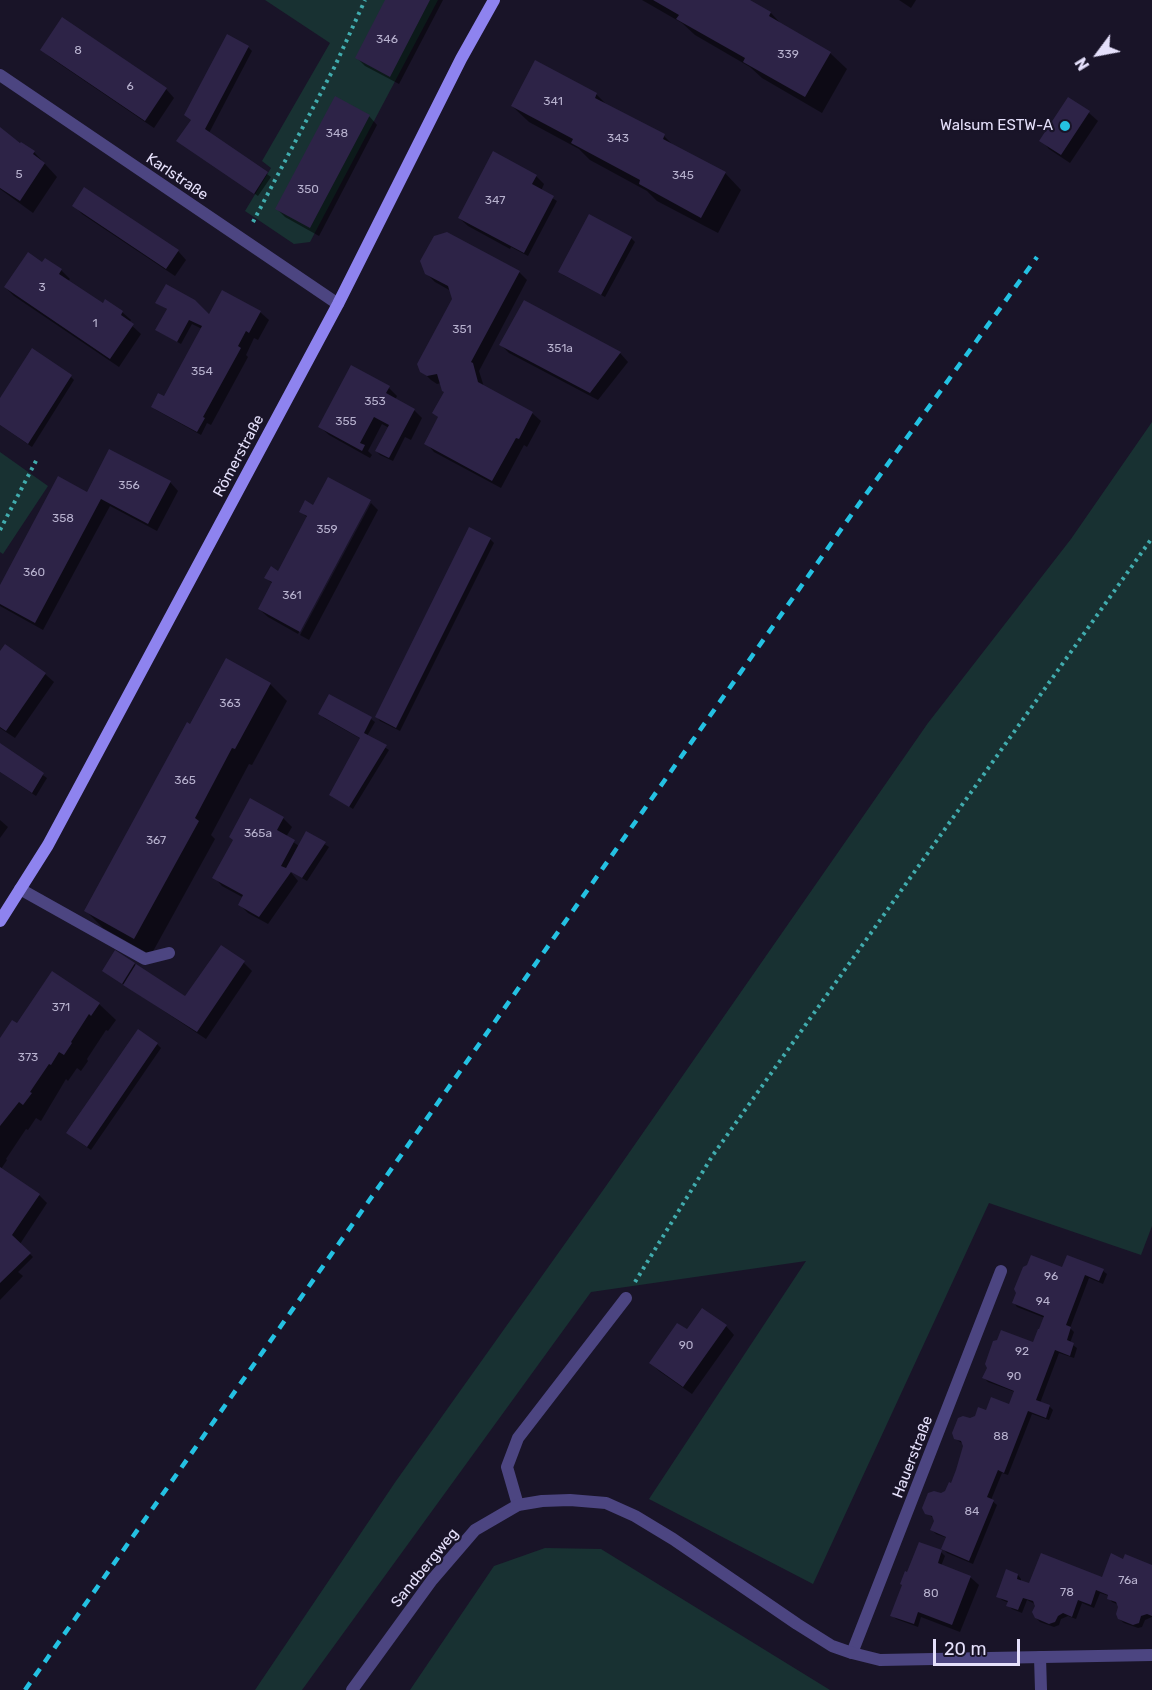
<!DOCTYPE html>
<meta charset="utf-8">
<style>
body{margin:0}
#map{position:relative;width:1152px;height:1690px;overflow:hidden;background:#191428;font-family:Rubik,sans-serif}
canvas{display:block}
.north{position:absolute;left:1068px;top:24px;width:60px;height:60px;-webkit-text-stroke:4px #191428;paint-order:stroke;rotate:238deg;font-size:16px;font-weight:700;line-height:24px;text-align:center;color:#e5e0fb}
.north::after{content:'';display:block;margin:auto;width:21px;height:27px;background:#e5e0fb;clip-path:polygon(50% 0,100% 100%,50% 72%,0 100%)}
.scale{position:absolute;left:933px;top:1639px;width:87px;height:27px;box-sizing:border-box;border:3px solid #e5e0fb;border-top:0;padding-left:8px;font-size:18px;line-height:21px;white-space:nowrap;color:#e5e0fb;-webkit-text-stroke:4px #191428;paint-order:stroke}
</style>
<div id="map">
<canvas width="1152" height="1690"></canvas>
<div class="north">N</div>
<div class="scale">20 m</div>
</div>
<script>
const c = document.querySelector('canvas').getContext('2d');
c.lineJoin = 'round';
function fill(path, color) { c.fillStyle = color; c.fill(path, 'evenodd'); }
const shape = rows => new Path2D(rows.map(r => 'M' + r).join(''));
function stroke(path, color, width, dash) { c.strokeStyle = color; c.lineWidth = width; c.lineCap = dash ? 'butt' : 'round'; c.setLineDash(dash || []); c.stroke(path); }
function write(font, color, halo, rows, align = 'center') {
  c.font = font + ' Rubik,sans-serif'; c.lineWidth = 4.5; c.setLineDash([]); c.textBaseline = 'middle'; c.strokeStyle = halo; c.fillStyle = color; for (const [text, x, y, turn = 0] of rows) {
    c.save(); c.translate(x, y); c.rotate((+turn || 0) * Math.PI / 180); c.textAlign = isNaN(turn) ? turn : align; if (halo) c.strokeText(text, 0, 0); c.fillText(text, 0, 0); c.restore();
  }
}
fill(shape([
 [265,0,438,0,310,242,294,244,245,211,271,168,262,161,330,43],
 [1152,422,1152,1226,1141,1255,989,1203,813,1584,649,1499,806,1261,591,1292,302,1690,255,1690,396,1481,606,1186,928,723,1071,539],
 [0,452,48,486,3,554,0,552],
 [545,1548,601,1549,830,1690,410,1690,494,1566]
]), '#183132');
fill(shape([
 [387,0,443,0,399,84,365,66,357,58],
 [642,0,747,0,771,13,783,26,830,53,847,69,822,113,762,78,750,67,695,35,682,23],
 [899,0,916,0,911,8],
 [248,47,252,51,209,133,271,177,258,196,178,141],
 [42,50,166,89,174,98,154,128,51,58],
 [536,62,596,94,608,106,664,136,675,147,725,173,741,190,718,233,657,201,647,191,590,160,579,149,529,122,512,106],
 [1069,99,1089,113,1098,121,1070,163,1049,149,1041,140],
 [369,116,377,125,319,236,285,217,277,209],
 [0,130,34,152,57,177,33,213,0,189],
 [536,176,544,184,541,191,557,201,528,256,511,247,510,249,468,226,459,218],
 [74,206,178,251,186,260,175,276,82,214],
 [631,238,635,242,605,297,563,275,560,271],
 [45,260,61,270,70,279,68,281,103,305,122,312,131,320,129,323,141,334,119,367,14,296,5,287,42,264],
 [519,272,527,280,479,371,484,387,532,413,541,421,527,447,524,445,501,488,434,452,426,443,439,418,434,413,445,392,441,383,437,384,431,380,422,371,453,299,451,291,435,282,426,273],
 [525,302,620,353,628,362,598,400,509,353,501,345],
 [157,303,209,316,260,312,269,320,258,340,254,338,246,355,248,357,211,425,207,423,201,435,156,410,152,407,165,398,202,329,192,324,181,344,161,333,157,330,168,310],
 [71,377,74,380,32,447,0,425,0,401],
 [389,388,397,396,395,400,414,410,422,418,411,440,405,437,393,461,380,455,376,451,389,428,382,424,368,451,372,455,370,458,329,435,320,427],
 [328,479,371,502,368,502,298,634,268,617,259,609,273,584,266,578,279,573,308,518,301,512,314,507],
 [170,482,178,491,157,531,110,506,43,630,0,606,0,588,87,494],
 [371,503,378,510,309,640,300,635],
 [490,539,494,543,400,731,380,721,377,717],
 [5,646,45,674,54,682,15,738,0,728,0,654],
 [270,684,287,701,252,765,249,764,211,835,215,839,151,955,103,928,86,911,191,726],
 [320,714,371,719,375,722,367,736,389,750,353,809,331,795,361,739,324,718],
 [0,745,47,778,36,796,0,772],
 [283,818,292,827,286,837,299,846,307,833,329,847,307,881,290,871,298,881,268,924,248,913,240,905,244,898,222,886,214,877],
 [0,820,8,827,0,838],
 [221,947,244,963,252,971,206,1039,108,974,134,964,186,998],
 [99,1004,116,1020,108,1031,106,1030,87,1059,88,1061,81,1071,77,1068,68,1081,66,1079,41,1121,36,1118,28,1130,26,1129,6,1159,7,1160,1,1169,39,1195,47,1203,20,1244,33,1257,18,1272,23,1276,0,1300,0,1041,17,1025],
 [157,1044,161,1048,91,1150,72,1137,68,1133],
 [1063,1269,1103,1271,1107,1274,1103,1284,1089,1278,1070,1328,1074,1332,1070,1343,1077,1348,1074,1358,1059,1353,1040,1403,1050,1407,1053,1410,1049,1420,1032,1414,1008,1475,1002,1473,991,1500,997,1505,973,1564,947,1553,943,1549,947,1538,936,1534,932,1530,935,1519,926,1513,941,1495,946,1492,952,1485,957,1470,964,1444,960,1442,955,1438,970,1420,987,1412,1010,1406,1015,1392,988,1382,984,1378,1034,1344,1045,1318,1017,1307,1014,1303],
 [726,1326,734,1335,692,1394,659,1371,651,1363,687,1331],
 [941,1552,945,1556,941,1566,970,1577,979,1585,960,1632,921,1617,918,1627,896,1619,892,1615,908,1574],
 [1124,1560,1152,1566,1152,1617,1145,1620,1142,1627,1138,1628,1124,1623,1119,1619,1119,1605,1112,1602,1109,1598,1109,1596,1100,1593,1094,1608,1082,1603,1076,1619,1068,1616,1061,1619,1059,1625,1054,1627,1040,1622,1036,1618,1035,1604,1027,1600,1022,1613,1012,1609,1008,1605,1009,1603,1002,1600,998,1596,1018,1575,1021,1579,1021,1582,1030,1585,1103,1579]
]), '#0007');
fill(shape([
 [385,0,430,0,390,77,355,58],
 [653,0,750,0,771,12,769,16,831,52,805,97,743,62,745,58,676,19,679,15],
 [62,17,167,88,145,121,40,50],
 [227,34,249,46,205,129,268,172,254,194,176,141,191,120,184,115],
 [535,60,597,93,595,98,665,134,663,139,726,172,701,218,639,184,640,180,571,143,573,139,511,106],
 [335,96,370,115,310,228,275,209],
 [1068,97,1090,111,1061,155,1039,141],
 [0,127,20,143,21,142,35,151,33,154,45,163,20,201,0,188],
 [493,151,537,175,532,184,554,196,524,253,458,218],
 [84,187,179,250,166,269,72,206],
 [589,214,632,237,601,295,558,272],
 [447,232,520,271,471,362,473,363,478,382,533,412,519,439,516,438,492,481,424,444,438,417,432,413,444,392,442,391,437,374,427,376,420,372,417,364,452,299,448,286,425,274,420,261,434,236],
 [28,252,42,262,45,258,62,269,59,274,103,303,105,299,123,311,121,315,134,324,110,359,4,287],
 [166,284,195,300,209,314,222,290,261,311,249,333,246,331,238,346,241,348,203,417,205,418,197,432,151,407,158,393,164,396,202,326,189,320,177,342,155,330,167,309,155,303],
 [524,300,621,352,590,393,499,345],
 [32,348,72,375,28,444,0,425,0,398],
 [351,365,390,386,386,393,415,409,389,458,375,451,389,425,374,417,360,443,365,445,362,451,318,427],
 [109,449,171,481,148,524,101,499,35,623,0,604,0,585,58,476,87,492],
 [328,477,371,500,300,632,258,609,272,582,264,578,271,566,278,571,307,516,299,512,305,500,313,505],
 [469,527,491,538,396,728,375,717],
 [5,644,46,673,6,731,0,727,0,651],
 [226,658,271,683,235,749,232,748,195,818,199,821,134,939,84,911,187,722,190,724],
 [329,694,372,717,364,733,387,745,349,807,329,795,360,738,318,714],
 [0,743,44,773,32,793,0,772],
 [250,798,284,817,277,830,295,840,281,866,286,868,306,831,326,842,302,878,291,872,259,917,238,905,243,895,212,878,233,840,229,837],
 [221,945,245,961,197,1032,123,985,136,964,185,996],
 [115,950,135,963,122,984,102,971],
 [52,971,100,1003,91,1016,89,1014,71,1042,72,1043,64,1055,59,1052,51,1065,49,1064,30,1092,32,1093,23,1105,19,1102,0,1126,0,1038,12,1020,17,1023],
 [138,1029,158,1043,87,1147,66,1133],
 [0,1167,40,1194,12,1235,31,1253,0,1283],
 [1031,1255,1062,1267,1067,1255,1104,1269,1099,1281,1085,1275,1066,1325,1071,1327,1067,1340,1074,1343,1070,1356,1055,1350,1036,1400,1050,1405,1046,1418,1028,1411,1004,1473,998,1470,987,1497,994,1500,969,1561,941,1549,946,1537,930,1530,934,1521,932,1516,925,1514,922,1508,928,1493,934,1491,941,1493,945,1491,949,1482,951,1483,956,1470,963,1446,961,1441,954,1439,952,1433,958,1418,963,1416,970,1418,975,1416,978,1407,986,1410,991,1397,1009,1404,1014,1391,982,1378,987,1368,985,1364,993,1341,997,1340,1001,1330,1033,1342,1038,1329,1039,1329,1044,1316,1012,1303,1016,1293,1014,1289,1023,1267,1027,1265],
 [702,1308,727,1325,683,1387,649,1363,677,1323,687,1329],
 [919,1542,942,1550,938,1563,971,1576,952,1625,918,1612,914,1624,890,1616,902,1585,900,1584,905,1571,907,1572],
 [1041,1553,1102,1577,1111,1553,1123,1559,1125,1554,1152,1565,1152,1616,1147,1614,1141,1616,1139,1623,1133,1625,1118,1619,1116,1614,1118,1607,1116,1602,1107,1599,1108,1595,1096,1590,1091,1605,1078,1600,1072,1617,1063,1613,1058,1616,1055,1622,1049,1624,1035,1618,1032,1612,1035,1606,1033,1601,1023,1598,1018,1610,1006,1606,1008,1601,996,1597,1006,1569,1018,1574,1017,1579,1029,1583]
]), '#2d2347');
stroke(shape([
 [253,222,335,66,365,0],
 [0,530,38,457],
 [635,1282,713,1155,1152,538]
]), '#41acae', 4, [3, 4.5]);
stroke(shape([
 [20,889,145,959,169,953],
 [518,1505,507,1467,518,1438,626,1298],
 [852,1653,1001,1271],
 [1040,1657,1041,1690]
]), '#4c4581', 12);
stroke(shape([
 [0,75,338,304],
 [352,1690,432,1580,475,1530,518,1505,542,1501,570,1500,606,1503,635,1516,673,1539,797,1624,832,1646,852,1653,880,1660,1152,1655]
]), '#4c4581', 12);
stroke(shape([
 [0,921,48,845,271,429,338,304,461,59,494,0]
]), '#8e83ef', 12);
stroke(shape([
 [25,1690,854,511,1037,257]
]), '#24c1e2', 4.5, [9, 8]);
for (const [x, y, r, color] of [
 [1065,126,6,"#24c1e2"]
]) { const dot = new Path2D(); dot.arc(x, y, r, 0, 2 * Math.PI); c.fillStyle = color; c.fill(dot); stroke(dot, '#191428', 2); }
write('12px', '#b7b1ce', null, [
 ["346",387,40],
 ["8",78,51],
 ["339",788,55],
 ["6",130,87],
 ["341",553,102],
 ["348",337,134],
 ["343",618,139],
 ["5",19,175],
 ["345",683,176],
 ["350",308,190],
 ["347",495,201],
 ["3",42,288],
 ["1",95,324],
 ["351",462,330],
 ["351a",560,349],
 ["354",202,372],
 ["353",375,402],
 ["355",346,422],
 ["356",129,486],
 ["358",63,519],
 ["359",327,530],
 ["360",34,573],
 ["361",292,596],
 ["363",230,704],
 ["365",185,781],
 ["365a",258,834],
 ["367",156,841],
 ["371",61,1008],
 ["373",28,1058],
 ["96",1051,1277],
 ["94",1043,1302],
 ["90",686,1346],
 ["92",1022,1352],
 ["90",1014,1377],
 ["88",1001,1437],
 ["84",972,1512],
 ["76a",1128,1581],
 ["78",1067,1593],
 ["80",931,1594]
]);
write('15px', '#e5e0fb', '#191428', [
 ["Walsum ESTW-A",1053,126]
], 'right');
write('15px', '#e5e0fb', '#191428', [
 ["Karlstraße",177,177,34],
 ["Römerstraße",239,456,-62],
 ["Hauerstraße",913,1457,-69],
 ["Sandbergweg",425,1568,-51]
]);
</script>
